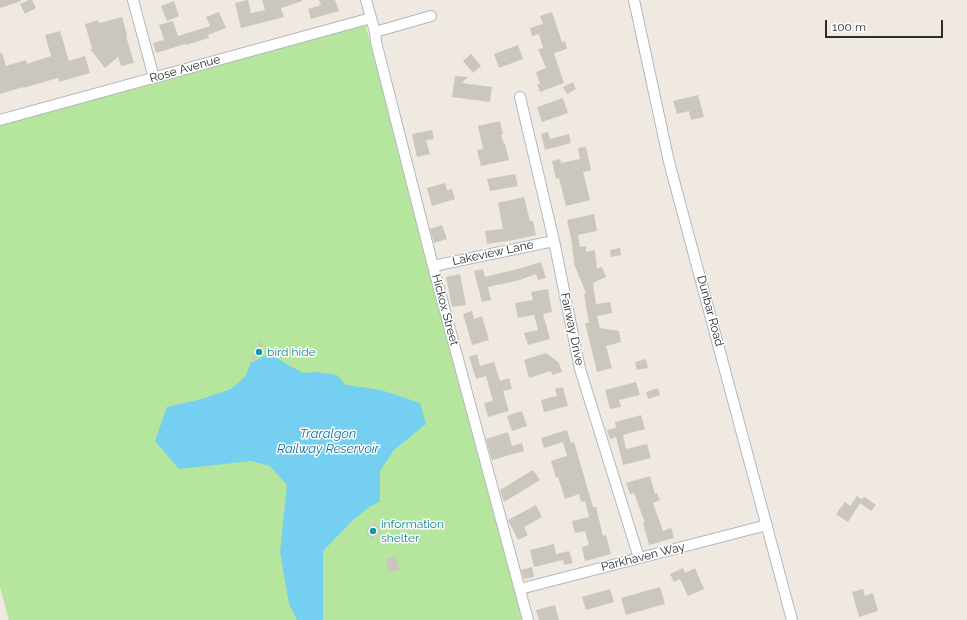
<!DOCTYPE html>
<style>
body{margin:0}
#map{position:relative;width:967px;height:620px;overflow:hidden;background:#efe9e1;font-family:Raleway,sans-serif}
canvas{display:block}
.scale{position:absolute;left:825px;top:20px;width:118px;height:18px;box-sizing:border-box;border:2px solid #2e2e2e;border-top:0;padding-left:5px;font-size:12px;line-height:14px;white-space:nowrap;color:#2e2e2e;-webkit-text-stroke:3px #fff;paint-order:stroke}
</style>
<div id="map">
<canvas width="967" height="620"></canvas>
<div class="scale">100 m</div>
</div>
<script>
const c = document.querySelector('canvas').getContext('2d');
c.lineJoin = 'round';
function fill(path, color) { c.fillStyle = color; c.fill(path, 'evenodd'); }
const shape = rows => new Path2D(rows.map(r => 'M' + r).join(''));
function stroke(path, color, width, dash) { c.strokeStyle = color; c.lineWidth = width; c.lineCap = dash ? 'butt' : 'round'; c.setLineDash(dash || []); c.stroke(path); }
function write(font, color, halo, rows, align = 'center') {
  c.font = font + ' Raleway,sans-serif'; c.lineWidth = 3; c.setLineDash([]); c.textBaseline = 'middle'; c.strokeStyle = halo; c.fillStyle = color; for (const [text, x, y, turn = 0] of rows) {
    c.save(); c.translate(x, y); c.rotate((+turn || 0) * Math.PI / 180); c.textAlign = isNaN(turn) ? turn : align; if (halo) c.strokeText(text, 0, 0); c.fillText(text, 0, 0); c.restore();
  }
}
fill(shape([
 [365,23,486,463,526,620,9,620,0,587,0,122]
]), '#b6e59e');
fill(shape([
 [270,353,283,362,303,373,315,372,337,375,346,385,381,390,420,403,426,424,394,450,380,471,380,502,369,507,352,521,323,551,323,620,297,620,289,604,280,552,287,485,270,466,251,461,179,469,155,441,167,407,202,399,231,389,245,377,251,363]
]), '#75cff0');
fill(shape([
 [0,0,21,0,21,1,0,8],
 [29,0,32,0,36,8,25,14,20,4],
 [248,0,251,13,265,10,262,0,302,0,302,1,281,8,284,17,241,28,235,3],
 [319,0,335,0,339,11,311,19,308,9,321,5],
 [174,1,179,16,167,21,161,6],
 [219,12,226,28,208,35,209,38,186,45,185,44,156,53,153,43,164,40,159,25,173,21,178,36,210,26,206,17],
 [552,12,562,42,565,41,567,49,554,53,564,83,540,92,537,84,540,84,536,72,546,68,538,49,543,48,539,34,532,36,530,28,543,24,540,16],
 [122,17,127,35,126,36,134,63,121,66,118,57,105,68,90,49,92,49,85,24,98,20,99,23],
 [60,31,69,61,85,56,90,73,59,82,58,78,23,88,23,87,0,94,0,53,2,53,6,66,26,60,27,64,51,56,45,35],
 [518,45,523,59,499,68,494,54],
 [471,54,481,66,473,73,463,61],
 [455,76,468,77,462,83,492,87,490,102,452,97],
 [573,82,576,89,567,94,563,87],
 [698,95,704,117,691,120,689,111,677,114,673,101],
 [563,98,568,113,542,122,537,107],
 [500,121,503,135,501,135,504,144,505,144,509,160,481,166,477,150,483,149,478,126],
 [432,130,434,139,426,140,430,154,417,157,412,134],
 [548,132,550,139,569,134,571,143,545,150,541,134],
 [586,147,591,170,583,172,590,200,566,206,559,178,556,179,552,161,560,159,561,163,580,159,578,148],
 [515,174,518,186,490,191,487,179],
 [445,183,447,190,452,189,455,199,432,206,427,188],
 [524,197,530,221,533,221,536,235,514,240,487,244,485,231,503,229,498,203],
 [594,214,597,231,578,235,580,247,586,246,586,252,595,250,597,268,602,267,606,277,593,283,596,304,610,302,612,313,597,316,600,328,619,331,621,342,606,346,612,368,597,372,585,323,589,323,584,294,586,293,574,264,572,243,567,220],
 [442,225,447,239,434,243,430,229],
 [620,248,621,255,611,257,610,250],
 [541,262,546,278,538,280,536,274,520,280,488,287,491,300,482,302,474,271,483,269,485,277,518,269],
 [460,274,466,305,452,307,446,277],
 [548,289,552,312,543,314,550,339,528,345,524,333,538,330,534,315,518,318,515,303,533,300,531,292],
 [472,311,474,319,482,316,489,340,472,345,463,314],
 [262,338,262,354,251,361],
 [546,353,559,363,562,372,552,375,551,371,529,378,524,360],
 [477,354,480,366,494,362,500,381,509,378,512,389,503,391,509,411,488,417,484,403,493,401,486,376,476,379,469,357],
 [646,359,648,368,637,370,635,362],
 [636,382,640,395,619,400,621,407,610,409,605,390],
 [563,387,568,406,544,412,541,400,557,396,555,389],
 [658,388,660,395,648,399,646,392],
 [522,411,527,426,512,431,507,416],
 [641,415,645,429,623,435,626,449,647,444,651,458,623,465,616,437,610,439,607,430,616,428,615,422],
 [567,430,571,443,574,442,593,507,596,507,603,536,606,535,611,554,585,561,582,547,589,545,585,531,575,533,572,521,589,517,585,501,581,502,579,494,565,499,558,477,556,478,551,461,567,456,563,442,544,448,541,438],
 [508,432,512,446,522,443,524,451,492,460,486,439],
 [533,470,540,480,504,502,500,490],
 [650,476,655,494,657,493,660,500,653,503,663,531,671,528,674,538,649,545,643,523,645,523,634,493,630,494,626,483],
 [857,496,861,499,865,497,876,505,871,511,860,503,848,522,836,514,845,502,850,506],
 [536,505,542,517,524,527,528,535,518,540,508,520],
 [375,523,380,532,371,539,366,529],
 [554,544,556,554,569,551,573,563,564,565,563,560,534,567,530,550],
 [395,556,400,569,390,573,385,560],
 [532,567,534,577,524,579,521,570],
 [683,568,685,573,695,568,704,589,688,596,680,579,674,582,670,574],
 [660,587,665,604,626,615,621,598],
 [610,589,614,602,586,610,582,597],
 [863,589,865,596,873,593,878,611,859,617,852,592],
 [555,605,559,620,539,620,536,610]
]), '#cbc7bf');
const minor = shape([
 [133,0,154,78],
 [366,0,375,32,376,42,433,266,528,620],
 [634,0,669,162,792,620],
 [375,32,431,16],
 [520,97,554,241,580,369,639,558],
 [0,120,371,18],
 [433,266,554,241],
 [520,589,767,525]
]);
stroke(minor, '#b4b7c1', 12);
stroke(minor, '#fff', 10);
for (const [x, y, r, color] of [
 [259,352,4,"#0f9aa8"],
 [373,531,4,"#0f9aa8"]
]) { const dot = new Path2D(); dot.arc(x, y, r, 0, 2 * Math.PI); c.fillStyle = color; c.fill(dot); stroke(dot, '#fff', 1.5); }
write('12px', '#2e2e2e', '#fff', [
 ["Rose Avenue",185,69,-16],
 ["Lakeview Lane",493,253,-12],
 ["Hickox Street",445,310,75],
 ["Dunbar Road",710,311,75],
 ["Fairway Drive",572,329,78],
 ["Parkhaven Way",643,557,-14]
]);
write('12px', '#0d838f', '#fff', [
 ["bird hide",267,352],
 ["information",381,524],
 ["shelter",381,538]
], 'left');
write('italic 13px', '#0d6fa3', '#fff', [
 ["Traralgon",328,434],
 ["Railway Reservoir",328,449]
]);
</script>
